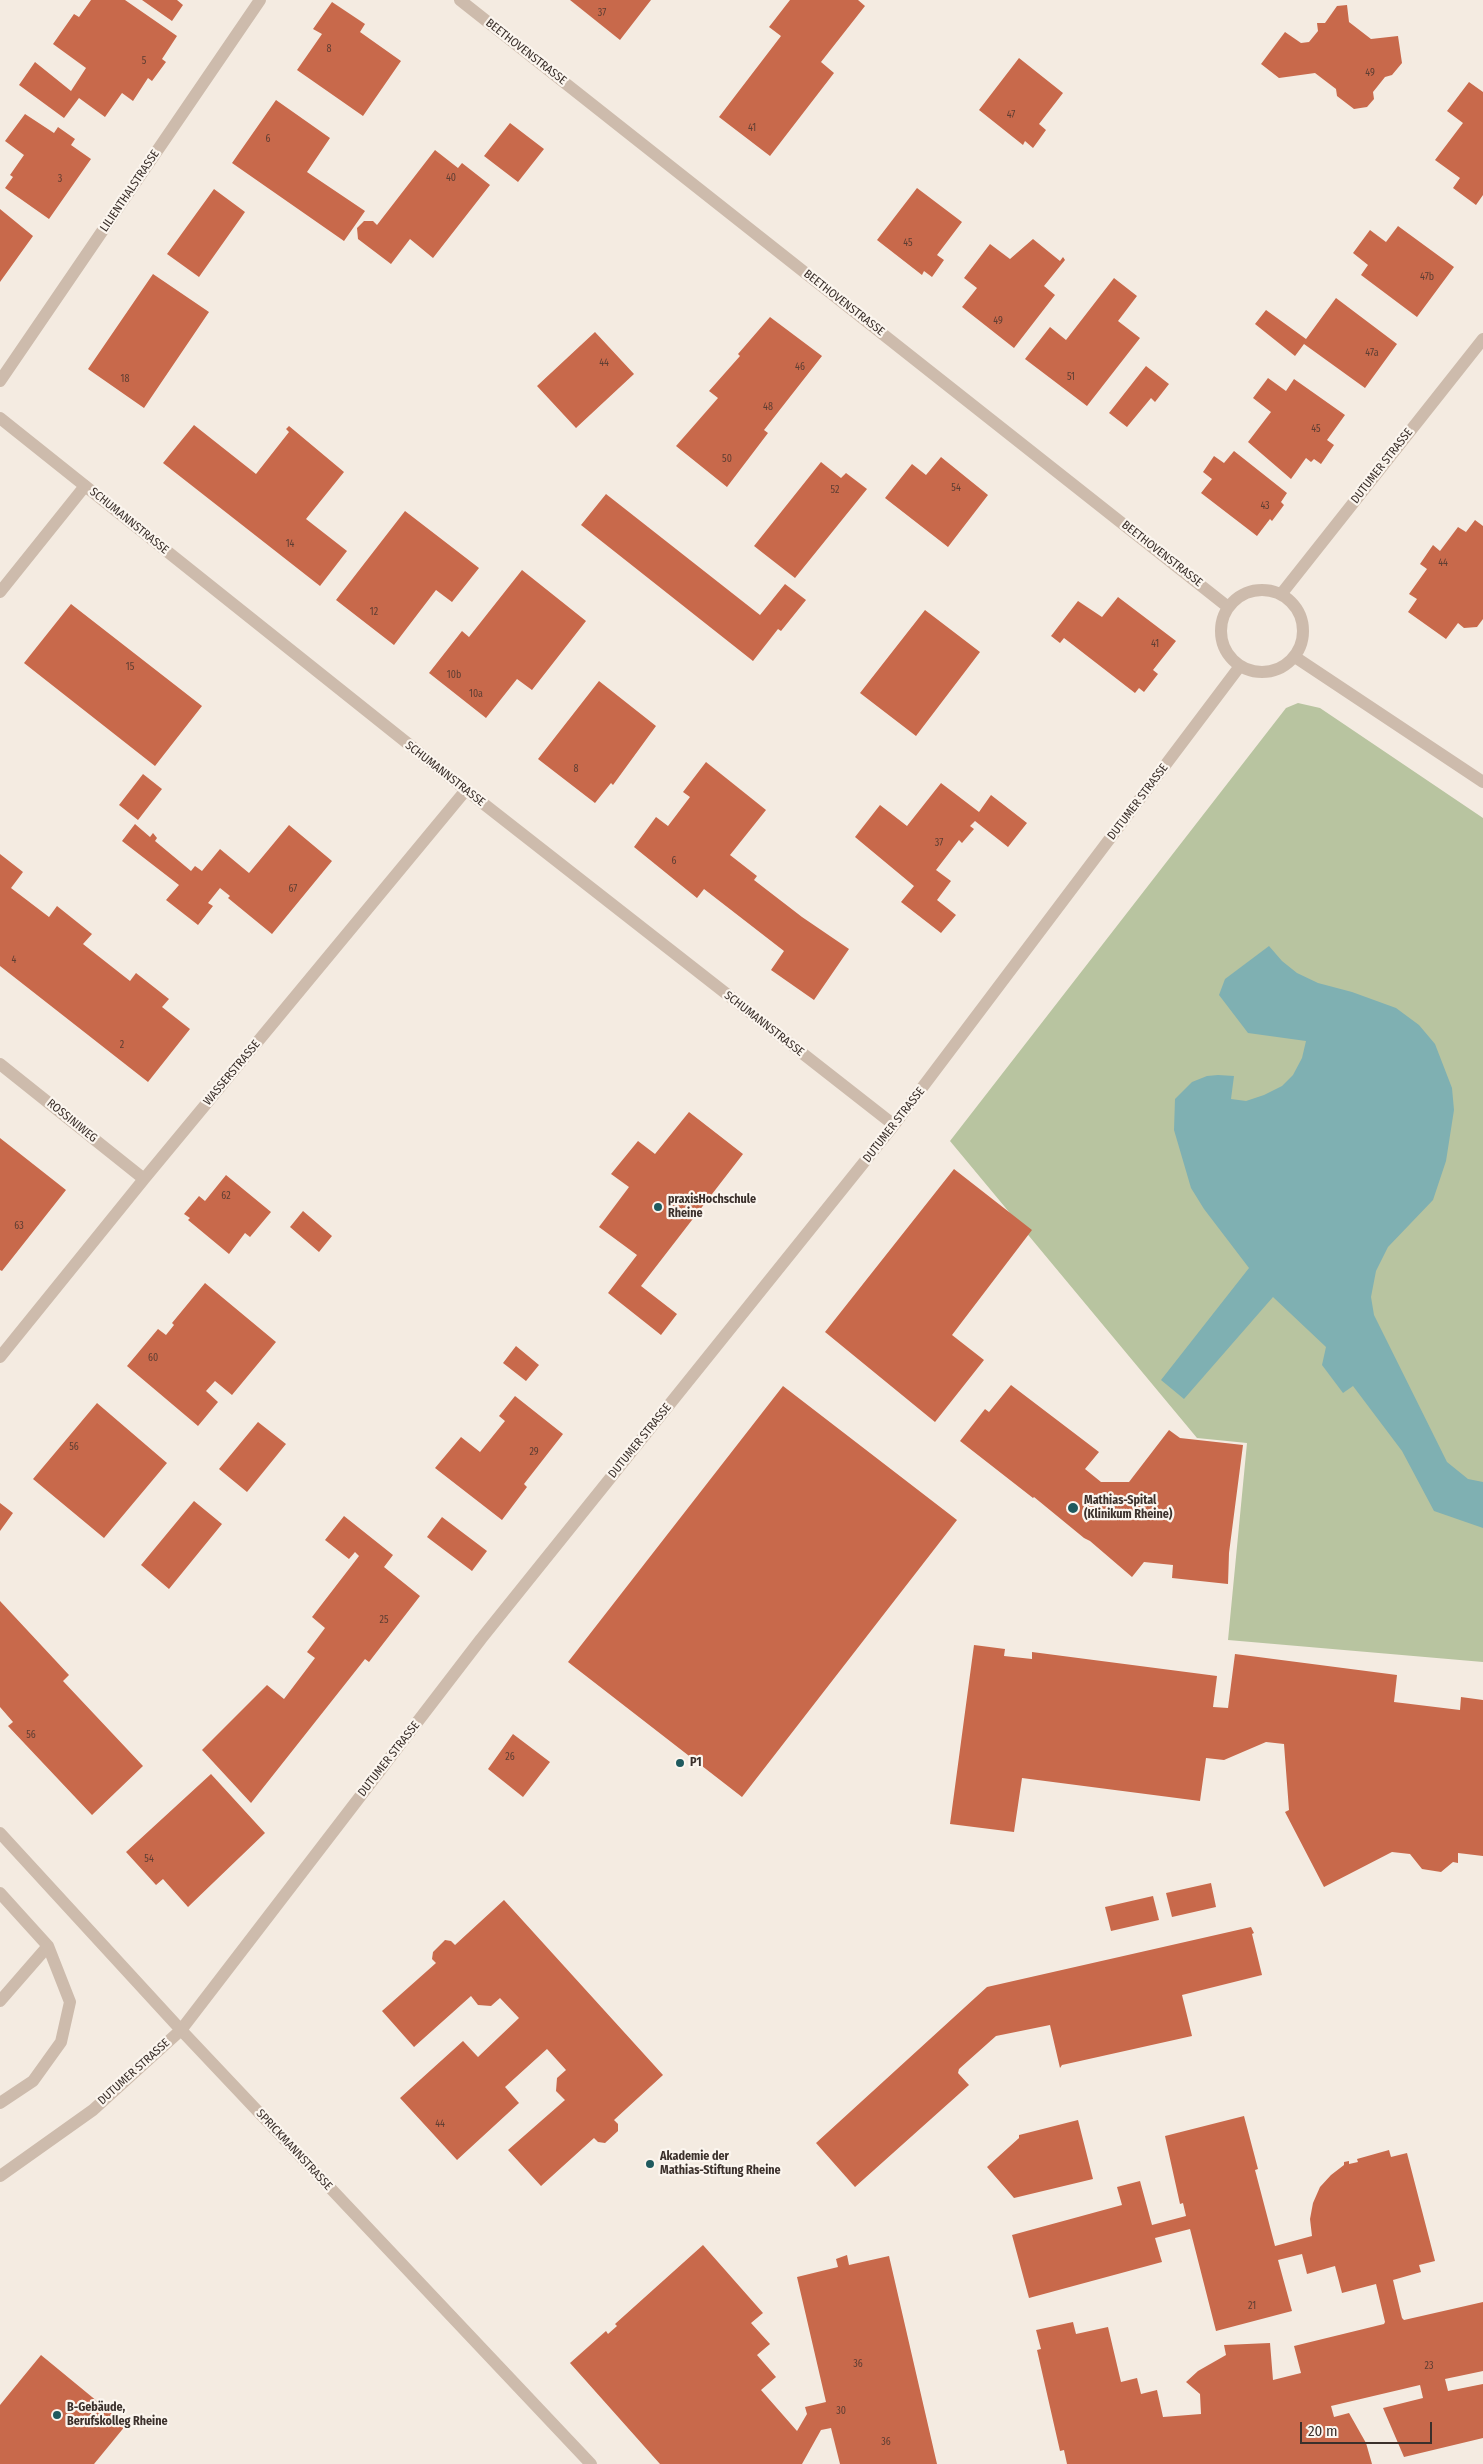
<!DOCTYPE html>
<meta charset="utf-8">
<style>
body{margin:0}
#map{position:relative;width:1483px;height:2464px;overflow:hidden;background:#f4ebe1;font-family:"Fira Sans Condensed",sans-serif}
canvas{display:block}
.scale{position:absolute;left:1300px;top:2422px;width:132px;height:22px;box-sizing:border-box;border:2px solid #3b302b;border-top:0;padding-left:6px;font-size:15px;line-height:18px;white-space:nowrap;color:#3b302b;-webkit-text-stroke:4px #fbf5ee;paint-order:stroke}
</style>
<div id="map">
<canvas width="1483" height="2464"></canvas>
<div class="scale">20 m</div>
</div>
<script>
const c = document.querySelector('canvas').getContext('2d');
c.lineJoin = 'round';
function fill(path, color) { c.fillStyle = color; c.fill(path, 'evenodd'); }
const shape = rows => new Path2D(rows.map(r => 'M' + r).join(''));
function stroke(path, color, width, dash) { c.strokeStyle = color; c.lineWidth = width; c.lineCap = dash ? 'butt' : 'round'; c.setLineDash(dash || []); c.stroke(path); }
function write(font, color, halo, rows, align = 'center') {
  c.font = font + ' "Fira Sans Condensed",sans-serif'; c.lineWidth = 4.5; c.setLineDash([]); c.textBaseline = 'middle'; c.strokeStyle = halo; c.fillStyle = color; for (const [text, x, y, turn = 0] of rows) {
    c.save(); c.translate(x, y); c.rotate((+turn || 0) * Math.PI / 180); c.textAlign = isNaN(turn) ? turn : align; if (halo) c.strokeText(text, 0, 0); c.fillText(text, 0, 0); c.restore();
  }
}
fill(shape([
 [1298,703,1320,708,1483,818,1483,1662,1228,1640,1247,1443,1197,1438,950,1141,1286,708]
]), '#b8c4a0');
fill(shape([
 [1269,946,1282,961,1297,973,1318,983,1352,992,1396,1008,1419,1025,1435,1044,1452,1088,1454,1110,1446,1161,1433,1200,1388,1247,1376,1271,1371,1297,1374,1315,1447,1462,1468,1479,1483,1482,1483,1528,1434,1511,1402,1451,1353,1386,1343,1393,1322,1365,1326,1347,1273,1297,1184,1399,1161,1380,1249,1268,1204,1209,1191,1188,1174,1130,1175,1099,1192,1082,1207,1076,1218,1075,1234,1076,1231,1099,1246,1101,1264,1095,1282,1086,1293,1075,1302,1058,1306,1041,1248,1033,1219,995,1225,979]
]), '#7fb0b2');
fill(shape([
 [91,0,125,0,177,36,162,59,166,62,152,81,148,78,133,101,122,93,105,117,79,98,64,118,19,85,35,62,71,91,86,68,53,44,74,14,79,17],
 [142,0,177,0,183,5,172,21],
 [570,0,651,0,620,40],
 [790,0,858,0,865,6,821,62,834,73,770,156,719,117,781,36,769,27],
 [332,2,365,24,360,32,401,61,363,116,297,70,322,34,313,29],
 [1347,5,1349,22,1371,39,1398,36,1402,63,1392,75,1385,77,1373,92,1374,99,1367,107,1354,109,1337,96,1336,89,1315,73,1279,78,1261,64,1285,32,1301,43,1309,42,1318,31,1317,23,1325,23,1337,6],
 [1019,58,1063,93,1039,124,1046,130,1033,148,1025,141,1023,145,979,110],
 [1469,82,1483,92,1483,195,1476,205,1453,188,1460,178,1435,160,1463,123,1447,111],
 [276,100,330,138,307,172,365,211,344,241,232,163],
 [25,114,54,133,58,127,75,139,71,145,91,159,49,219,5,188,13,177,10,175,24,155,5,141],
 [510,123,544,149,518,182,484,156],
 [435,150,458,168,462,163,490,185,433,258,410,239,391,264,358,239,357,228,364,221,373,221,377,225],
 [917,188,962,222,937,255,944,260,932,277,924,271,922,275,877,240],
 [214,189,245,212,199,277,167,254],
 [0,209,33,236,0,282],
 [1398,226,1454,267,1417,317,1361,275,1368,265,1353,253,1370,230,1386,242],
 [1033,239,1060,261,1063,257,1065,260,1044,286,1055,295,1014,348,962,307,977,288,964,278,990,244,1010,259],
 [153,274,209,312,144,408,88,369],
 [1114,278,1137,296,1118,321,1140,338,1087,406,1025,359,1050,327,1066,340],
 [1336,298,1397,344,1365,388,1304,344,1295,356,1255,324,1266,310,1306,339],
 [770,317,822,356,764,430,768,433,727,487,676,446,718,398,709,391,740,356,738,354],
 [595,332,634,374,576,428,537,386],
 [1146,366,1169,384,1155,402,1151,398,1127,427,1109,413],
 [1268,378,1286,391,1294,379,1345,415,1327,440,1334,445,1321,464,1314,459,1311,462,1306,458,1291,479,1248,442,1271,412,1253,398],
 [194,425,256,474,289,432,286,429,289,426,344,472,306,519,347,551,320,586,163,463],
 [1234,451,1287,493,1281,502,1284,505,1272,521,1270,519,1257,536,1201,493,1212,479,1203,472,1214,456,1224,463],
 [941,457,988,495,948,547,885,498,912,464,926,475],
 [821,462,841,478,846,473,867,489,795,578,754,546],
 [606,494,760,615,785,584,806,600,781,631,778,629,753,661,581,525],
 [405,511,479,568,452,602,436,590,394,645,336,600],
 [1475,520,1483,526,1483,619,1477,627,1464,628,1458,623,1446,639,1408,612,1417,599,1409,594,1427,569,1420,564,1433,545,1440,551,1458,527,1466,532],
 [522,570,586,621,532,690,517,679,486,718,429,673,462,631,469,637],
 [1118,597,1176,641,1153,670,1158,674,1144,692,1139,688,1135,693,1064,638,1060,643,1051,636,1078,601,1102,617],
 [71,604,202,706,155,766,24,663],
 [925,610,980,652,916,736,860,693],
 [599,681,656,726,613,785,611,783,595,803,538,759],
 [706,762,766,810,730,855,757,876,754,880,802,917,849,949,814,1000,771,970,784,951,704,889,697,898,634,847,656,817,668,826,690,797,683,792],
 [143,774,162,789,138,820,119,805],
 [941,783,979,812,991,795,1027,823,1008,847,975,821,970,826,974,829,962,843,959,840,936,870,951,881,937,900,956,915,941,933,901,902,914,886,855,837,880,805,907,826],
 [135,824,150,837,153,833,157,838,155,841,191,871,195,866,202,871,220,849,249,873,289,825,332,861,272,934,228,898,230,896,220,888,208,903,213,906,198,925,166,900,179,885,122,841],
 [0,854,23,872,11,888,49,917,57,906,92,934,83,944,130,981,136,973,169,999,162,1007,190,1029,148,1082,0,966],
 [689,1112,743,1154,641,1286,677,1314,661,1335,608,1293,637,1255,599,1227,629,1187,611,1174,638,1141,655,1154],
 [0,1138,66,1190,2,1271,0,1270],
 [954,1169,1032,1230,952,1335,984,1360,935,1422,825,1332],
 [226,1175,271,1212,250,1237,245,1233,229,1254,188,1220,190,1218,184,1214,199,1196,205,1201],
 [303,1211,332,1236,319,1252,290,1227],
 [205,1283,276,1342,232,1395,215,1381,206,1391,218,1402,198,1426,127,1366,158,1329,166,1335,174,1325,172,1323],
 [516,1346,539,1365,526,1381,503,1363],
 [1011,1385,1099,1452,1085,1469,1101,1482,1129,1482,1169,1430,1180,1438,1243,1445,1229,1553,1228,1584,1172,1578,1173,1565,1144,1562,1132,1577,1090,1541,1084,1538,1034,1497,1033,1498,960,1441,985,1409,989,1412],
 [783,1386,957,1520,742,1797,568,1662],
 [515,1396,563,1434,524,1484,527,1487,502,1520,435,1468,461,1437,480,1452,505,1421,499,1416],
 [97,1403,167,1463,104,1538,33,1479],
 [258,1422,286,1444,247,1492,219,1469],
 [194,1501,222,1524,169,1589,141,1565],
 [0,1503,13,1513,0,1531],
 [344,1516,393,1555,384,1567,420,1596,369,1662,365,1659,251,1803,202,1750,267,1685,284,1699,315,1658,307,1652,325,1628,312,1617,359,1556,355,1552,349,1559,325,1540],
 [442,1517,487,1551,472,1571,427,1537],
 [0,1601,69,1675,63,1681,143,1766,92,1815,8,1726,13,1722,0,1707],
 [974,1645,1005,1649,1004,1656,1032,1659,1032,1652,1217,1676,1213,1707,1228,1708,1235,1654,1397,1675,1394,1702,1460,1710,1461,1697,1483,1700,1483,1856,1458,1853,1458,1863,1453,1862,1441,1872,1422,1869,1410,1854,1392,1852,1324,1887,1285,1812,1289,1810,1284,1744,1266,1742,1224,1760,1206,1758,1200,1801,1022,1778,1014,1832,950,1824],
 [513,1734,550,1762,523,1797,488,1769],
 [211,1774,265,1833,188,1907,163,1879,156,1885,126,1852],
 [1211,1883,1216,1907,1172,1917,1166,1893],
 [1153,1896,1159,1920,1111,1931,1105,1907],
 [504,1900,663,2075,614,2120,618,2124,618,2131,605,2143,598,2142,594,2138,541,2186,508,2150,565,2100,556,2091,557,2078,566,2070,547,2049,505,2087,519,2103,457,2160,400,2098,463,2041,478,2057,519,2018,500,1998,491,2006,478,2005,471,1996,414,2047,382,2011,436,1963,432,1959,433,1952,445,1940,451,1941,455,1945],
 [1251,1927,1254,1933,1252,1934,1262,1975,1182,1995,1192,2036,1062,2065,1060,2068,1050,2025,996,2036,959,2069,958,2073,969,2085,855,2187,816,2143,987,1987],
 [1244,2116,1258,2169,1255,2170,1275,2246,1312,2236,1310,2219,1313,2203,1320,2187,1331,2175,1344,2165,1344,2162,1349,2161,1349,2164,1358,2162,1357,2159,1389,2150,1391,2157,1407,2153,1435,2261,1419,2265,1421,2272,1393,2280,1402,2318,1404,2320,1483,2302,1483,2371,1445,2379,1448,2391,1483,2384,1483,2438,1404,2457,1383,2408,1423,2398,1420,2385,1331,2406,1334,2417,1349,2413,1366,2443,1372,2464,1067,2464,1064,2450,1060,2451,1037,2350,1041,2349,1036,2330,1073,2322,1076,2334,1108,2327,1121,2382,1137,2378,1141,2394,1157,2390,1163,2417,1201,2414,1200,2394,1186,2382,1198,2371,1226,2355,1224,2345,1270,2343,1273,2380,1301,2373,1294,2346,1384,2324,1385,2322,1376,2284,1342,2293,1335,2266,1307,2274,1302,2254,1278,2260,1292,2311,1216,2331,1190,2229,1155,2238,1162,2262,1029,2298,1012,2235,1122,2205,1117,2187,1140,2181,1152,2225,1186,2216,1183,2203,1180,2204,1165,2136],
 [1078,2120,1093,2179,1014,2198,987,2167,1019,2138,1019,2135],
 [703,2245,763,2313,751,2323,770,2344,757,2355,776,2377,761,2390,797,2431,807,2414,805,2407,826,2402,797,2277,838,2267,836,2259,847,2255,849,2265,889,2256,937,2464,840,2464,831,2428,821,2430,802,2464,660,2464,570,2363,606,2331,608,2334,617,2326,615,2324],
 [41,2355,126,2425,94,2464,0,2464,0,2405]
]), '#c8694b');
stroke(shape([
 [0,592,85,486],
 [0,1893,48,1946,70,2002,61,2042,33,2081,0,2103],
 [0,2001,48,1946]
]), '#cdbbac', 12);
stroke(shape([
 [460,0,1228,607],
 [0,381,260,0],
 [0,418,466,790,894,1125],
 '1221 631a41 41 0 1 1 82 0a41 41 0 1 1-82 0Z',
 [1282,593,1483,339],
 [1295,657,1483,782],
 [0,1064,144,1179],
 [0,1357,144,1179,466,790],
 [0,1833,181,2030,591,2464],
 [0,2176,93,2110,181,2030,481,1639,894,1125,1240,666]
]), '#cdbbac', 12);
for (const [x, y, r, color] of [
 [658,1207,5,"#1f5a5e"],
 [1073,1508,6,"#1f5a5e"],
 [680,1763,5,"#1f5a5e"],
 [650,2164,5,"#1f5a5e"],
 [57,2415,5,"#1f5a5e"]
]) { const dot = new Path2D(); dot.arc(x, y, r, 0, 2 * Math.PI); c.fillStyle = color; c.fill(dot); stroke(dot, '#fbf5ee', 2); }
write('10px', '#5e3e33', null, [
 ["37",602,13],
 ["8",329,49],
 ["5",144,61],
 ["49",1370,73],
 ["47",1011,115],
 ["41",752,128],
 ["6",268,139],
 ["40",451,178],
 ["3",60,179],
 ["45",908,243],
 ["47b",1427,277],
 ["49",998,321],
 ["47a",1372,353],
 ["44",604,363],
 ["46",800,367],
 ["51",1071,377],
 ["18",125,379],
 ["48",768,407],
 ["45",1316,429],
 ["50",727,459],
 ["54",956,488],
 ["52",835,490],
 ["43",1265,506],
 ["14",290,544],
 ["44",1443,563],
 ["12",374,612],
 ["41",1155,644],
 ["15",130,667],
 ["10b",454,675],
 ["10a",476,694],
 ["8",576,769],
 ["37",939,843],
 ["6",674,861],
 ["67",293,889],
 ["4",14,960],
 ["2",122,1045],
 ["62",226,1196],
 ["63",19,1226],
 ["60",153,1358],
 ["56",74,1447],
 ["29",534,1452],
 ["25",384,1620],
 ["56",31,1735],
 ["26",510,1757],
 ["54",149,1859],
 ["44",440,2124],
 ["21",1252,2306],
 ["36",858,2364],
 ["23",1429,2366],
 ["30",841,2411],
 ["36",886,2442]
]);
write('12px', '#3b302b', '#fbf5ee', [
 ["BEETHOVENSTRASSE",526,52,38],
 ["LILIENTHALSTRASSE",130,191,-56],
 ["BEETHOVENSTRASSE",844,303,38],
 ["DUTUMER STRASSE",1382,466,-52],
 ["SCHUMANNSTRASSE",129,521,39],
 ["BEETHOVENSTRASSE",1162,554,38],
 ["SCHUMANNSTRASSE",445,774,38],
 ["DUTUMER STRASSE",1138,802,-53],
 ["SCHUMANNSTRASSE",764,1024,38],
 ["WASSERSTRASSE",232,1073,-50],
 ["ROSSINIWEG",72,1121,39],
 ["DUTUMER STRASSE",894,1125,-52],
 ["DUTUMER STRASSE",640,1441,-51],
 ["DUTUMER STRASSE",389,1759,-52],
 ["DUTUMER STRASSE",134,2072,-42],
 ["SPRICKMANNSTRASSE",294,2150,47]
]);
write('bold 12px', '#3b302b', '#fbf5ee', [
 ["praxisHochschule",668,1200],
 ["Rheine",668,1214],
 ["Mathias-Spital",1084,1501],
 ["(Klinikum Rheine)",1084,1515],
 ["P1",690,1763],
 ["Akademie der",660,2157],
 ["Mathias-Stiftung Rheine",660,2171],
 ["B-Gebäude,",67,2408],
 ["Berufskolleg Rheine",67,2422]
], 'left');
</script>
